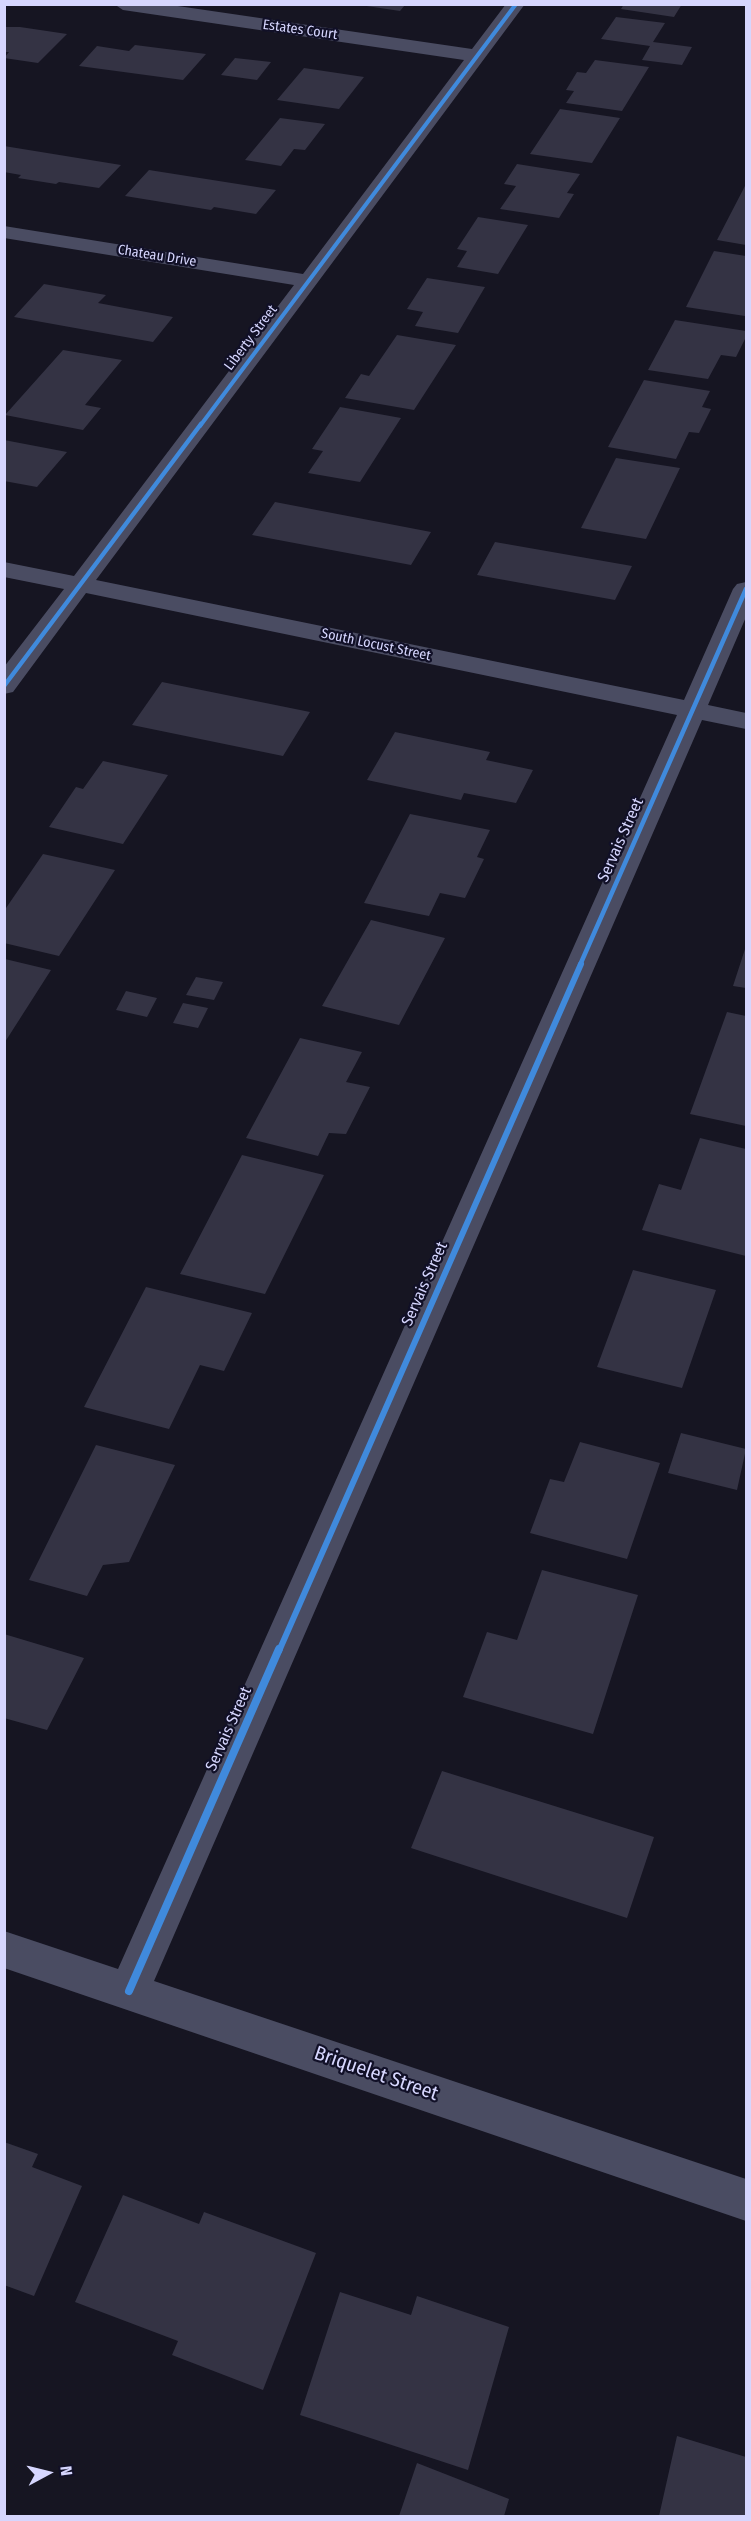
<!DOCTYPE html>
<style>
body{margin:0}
#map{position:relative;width:751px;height:2521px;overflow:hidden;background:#161522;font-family:"Fira Sans Condensed",sans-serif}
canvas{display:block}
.frame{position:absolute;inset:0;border:6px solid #d6d6fe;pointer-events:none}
.north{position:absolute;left:18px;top:2443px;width:60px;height:60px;-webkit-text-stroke:4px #111027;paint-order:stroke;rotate:83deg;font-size:16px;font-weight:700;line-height:24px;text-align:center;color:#d6d6fe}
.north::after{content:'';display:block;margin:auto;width:21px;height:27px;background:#d6d6fe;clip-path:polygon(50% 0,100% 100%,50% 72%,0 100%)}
</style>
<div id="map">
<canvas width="751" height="2521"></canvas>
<div class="frame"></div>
<div class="north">N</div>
</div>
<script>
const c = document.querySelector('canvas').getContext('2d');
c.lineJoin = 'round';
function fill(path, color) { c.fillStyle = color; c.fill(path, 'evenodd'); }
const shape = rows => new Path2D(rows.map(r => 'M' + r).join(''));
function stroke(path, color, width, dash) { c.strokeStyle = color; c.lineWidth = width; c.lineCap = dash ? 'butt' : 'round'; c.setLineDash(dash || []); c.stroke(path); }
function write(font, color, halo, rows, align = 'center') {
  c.font = font + ' "Fira Sans Condensed",sans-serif'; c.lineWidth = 4.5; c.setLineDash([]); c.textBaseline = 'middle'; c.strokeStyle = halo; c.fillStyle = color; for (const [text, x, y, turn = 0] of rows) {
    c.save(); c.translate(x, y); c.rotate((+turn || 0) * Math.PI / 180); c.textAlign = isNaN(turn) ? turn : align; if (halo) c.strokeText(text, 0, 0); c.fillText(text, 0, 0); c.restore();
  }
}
fill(shape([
 [624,4,682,4,674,17,621,9],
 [360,5,405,5,400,11],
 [616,17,665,23,653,42,692,47,682,65,642,60,650,46,601,39],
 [4,27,20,27,67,34,38,63,4,58,9,52,4,52],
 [135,45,206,54,183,80,79,66,97,46,129,51],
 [235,58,271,62,257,80,221,75],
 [595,60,649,67,622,111,566,103,574,91,566,90,577,72,586,73],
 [304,68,364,77,339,109,277,100],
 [560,109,620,118,592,163,530,154],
 [280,118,325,124,305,150,294,149,281,166,245,160],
 [4,146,121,165,99,188,59,182,56,184,18,178,21,175,4,172],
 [517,164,580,174,567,193,574,194,559,218,500,209,516,186,504,184],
 [149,170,276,190,256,214,214,207,211,210,125,196],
 [746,184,746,245,717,240],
 [478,217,528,225,498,274,457,267,467,251,457,249],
 [714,251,746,256,745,316,686,307],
 [427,278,485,287,458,333,415,326,423,312,407,309],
 [44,284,106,295,98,303,173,317,153,342,14,317],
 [675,320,746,331,746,337,736,357,721,355,708,379,648,370],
 [397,335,456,345,414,410,345,398,361,374,369,376],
 [63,350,122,360,85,405,101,408,83,430,5,415],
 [644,380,710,391,702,407,711,409,699,433,689,432,676,459,608,447],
 [340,407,401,418,360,482,308,473,323,451,312,449],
 [4,440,67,452,37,487,4,481],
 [616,458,680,468,646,539,581,528],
 [275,502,431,532,411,565,252,535],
 [495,542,632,566,615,600,477,575],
 [162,682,310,712,283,756,132,725],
 [395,732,490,752,486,760,533,770,516,803,464,793,461,800,367,780],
 [103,761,168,775,123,844,49,827,76,787,83,789],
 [410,814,490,830,477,857,484,859,465,898,440,893,429,916,364,903],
 [43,854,115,870,59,956,4,943,4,911],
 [371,920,445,938,399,1025,322,1006],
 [746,946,746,988,733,986],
 [5,959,51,970,5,1042],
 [196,977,223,982,214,1000,186,995],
 [126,991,157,998,147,1017,116,1010],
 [183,1003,208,1008,198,1028,173,1023],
 [727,1012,746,1016,746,1126,690,1114],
 [300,1038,362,1052,346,1082,370,1087,346,1134,329,1133,318,1156,246,1138],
 [700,1138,746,1149,746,1256,642,1230,659,1184,681,1190],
 [242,1155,324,1175,265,1294,180,1274],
 [633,1270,716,1290,682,1388,597,1367],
 [146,1287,252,1313,224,1371,200,1365,169,1429,84,1407],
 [681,1433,746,1449,737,1490,668,1473],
 [580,1442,660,1463,627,1559,530,1533,550,1479,564,1482],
 [96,1445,175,1465,129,1562,103,1565,87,1596,29,1580],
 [542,1570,638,1595,593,1734,463,1697,487,1632,517,1640],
 [4,1634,84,1658,47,1730,4,1718],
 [442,1771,654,1837,627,1918,411,1848],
 [4,2142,38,2154,32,2167,82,2186,34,2296,4,2285],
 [123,2195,199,2224,204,2212,316,2253,263,2390,172,2355,178,2341,75,2302],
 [340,2292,411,2315,417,2296,509,2327,468,2470,300,2415],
 [677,2436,746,2457,746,2516,659,2516],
 [417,2463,509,2499,504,2516,399,2516]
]), '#343344');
fill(shape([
 [114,4,164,4,472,49,506,4,525,4,96,580,684,700,733,589,737,584,746,582,746,617,708,705,746,713,746,729,702,720,154,1981,746,2179,746,2221,4,1968,4,1931,118,1969,677,715,86,593,13,692,4,694,4,667,64,589,4,577,4,562,74,576,294,285,4,238,4,226,303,274,464,60,123,10,114,4]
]), '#4a4c62');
stroke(shape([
 [200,426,516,4]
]), '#408adc', 4);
stroke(shape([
 [4,686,201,424],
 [580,965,746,589]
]), '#408adc', 4.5);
stroke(shape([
 [279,1651,581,964]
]), '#408adc', 6);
stroke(shape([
 [129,1991,279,1649]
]), '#408adc', 8);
write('14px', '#d6d6fe', '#111027', [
 ["Estates Court",300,30,8],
 ["Chateau Drive",157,256,9],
 ["Liberty Street",251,338,-53],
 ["South Locust Street",376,645,12]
]);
write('16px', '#d6d6fe', '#111027', [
 ["Servais Street",621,840,-66],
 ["Servais Street",425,1284,-66],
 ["Servais Street",229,1729,-66]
]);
write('20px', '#d6d6fe', '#111027', [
 ["Briquelet Street",376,2074,19]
]);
</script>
